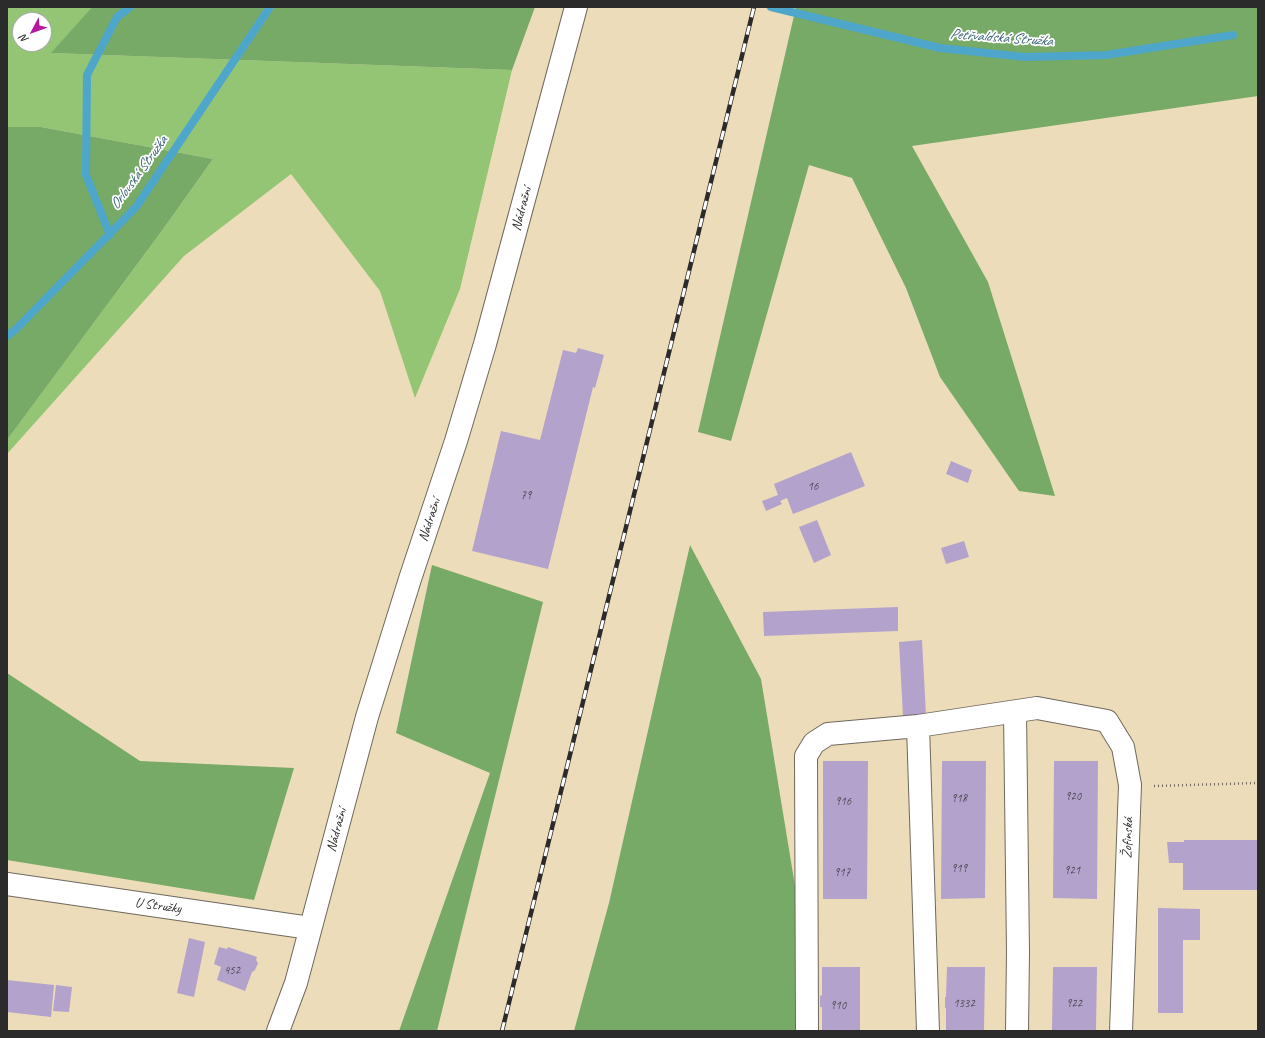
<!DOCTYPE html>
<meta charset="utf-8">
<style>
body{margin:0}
#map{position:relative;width:1265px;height:1038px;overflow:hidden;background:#eddcba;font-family:Caveat,sans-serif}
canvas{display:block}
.frame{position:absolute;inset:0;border:8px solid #2b2b2b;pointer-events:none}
.north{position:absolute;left:12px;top:12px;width:40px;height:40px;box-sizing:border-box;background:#fff;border:1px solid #aaa;border-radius:50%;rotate:229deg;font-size:11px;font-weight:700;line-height:16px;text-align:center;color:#2b2b2b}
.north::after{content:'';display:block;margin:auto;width:14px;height:18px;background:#b5179e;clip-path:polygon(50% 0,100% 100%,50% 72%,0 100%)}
</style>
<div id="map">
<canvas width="1265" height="1038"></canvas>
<div class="frame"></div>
<div class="north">N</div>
</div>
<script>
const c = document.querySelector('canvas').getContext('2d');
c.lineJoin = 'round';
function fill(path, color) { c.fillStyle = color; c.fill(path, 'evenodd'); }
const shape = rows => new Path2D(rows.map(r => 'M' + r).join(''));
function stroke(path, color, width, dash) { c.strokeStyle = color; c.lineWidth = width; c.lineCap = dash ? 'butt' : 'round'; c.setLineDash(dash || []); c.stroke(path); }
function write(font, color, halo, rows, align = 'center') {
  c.font = font + ' Caveat,sans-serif'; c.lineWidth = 3.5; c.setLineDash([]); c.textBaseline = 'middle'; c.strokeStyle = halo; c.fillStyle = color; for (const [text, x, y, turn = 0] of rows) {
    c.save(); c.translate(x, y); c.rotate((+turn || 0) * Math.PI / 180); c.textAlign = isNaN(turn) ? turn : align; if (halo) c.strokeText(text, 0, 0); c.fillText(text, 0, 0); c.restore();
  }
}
fill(shape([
 [7,7,92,7,52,53,512,70,460,289,415,398,380,291,291,174,184,256,7,454,7,440,161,232,213,159,41,127,7,127],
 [20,20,44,20,44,44,20,44]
]), '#93c575');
fill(shape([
 [92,7,535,7,512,70,51,53],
 [796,7,1258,7,1258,96,912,146,988,282,1055,496,1019,491,940,377,906,288,852,178,809,165,731,441,698,432],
 [7,127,41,127,213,159,161,232,7,440],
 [690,545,761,679,796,892,795,1031,574,1031,609,903],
 [432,565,543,602,437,1031,399,1031,490,773,396,733],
 [7,673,140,761,294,768,254,900,7,860]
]), '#76aa66');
stroke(shape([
 [771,7,940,48,1025,57,1106,55,1233,35],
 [110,235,86,175,87,75,117,17,130,7],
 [7,336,16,329,136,207,270,7]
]), '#4ea6cb', 8);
fill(shape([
 [578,348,604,355,595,388,593,387,548,569,472,551,501,431,540,440,563,350,576,353],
 [851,452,865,486,793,514,787,498,780,501,782,504,766,511,762,501,778,495,774,484],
 [951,461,972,470,968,483,946,474],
 [817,520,831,555,814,563,799,527],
 [964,541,969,557,946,564,941,548],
 [898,607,898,631,764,636,763,612],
 [922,640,926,715,903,716,899,642],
 [823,761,868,761,867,899,823,899],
 [942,761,986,761,985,898,941,899],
 [1054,761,1098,761,1097,899,1053,898],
 [1184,840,1258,840,1258,890,1183,890,1183,863,1169,863,1167,842,1184,842],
 [1158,908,1200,909,1200,940,1183,940,1183,1013,1158,1013],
 [189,938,205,942,194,997,177,993],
 [219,947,227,949,228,947,257,957,256,960,258,963,255,970,252,972,245,991,217,980,221,967,214,964],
 [822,967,860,967,860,1031,822,1031,822,1007,820,1007,820,996,822,995],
 [947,967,985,967,984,1031,946,1031,946,1008,945,1008,945,997,946,997],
 [1053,967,1097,967,1096,1031,1052,1031],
 [7,980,54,985,51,1017,7,1012],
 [56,985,72,987,69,1012,53,1011]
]), '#b2a2cc');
const minor = shape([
 [1015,712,1018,952,1017,1031],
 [7,884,310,928],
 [278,1031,296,983,367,717,410,579,456,441,485,344,576,7],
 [807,1031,806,756,814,743,828,734,918,726],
 [928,1031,918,726,1037,708,1107,721,1123,747,1130,785,1121,1031]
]);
stroke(minor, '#6f695d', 24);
stroke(shape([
 [1154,786,1258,783]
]), '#6f695d', 2.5, [1, 3]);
stroke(minor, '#fff', 22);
const rail = shape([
 [502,1031,754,7]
]);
stroke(rail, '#2b2b2b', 4.5);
stroke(rail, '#fff', 3, [9]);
write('12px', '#4d4953', null, [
 ["16",813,487],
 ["79",526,496],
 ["920",1073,797],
 ["918",959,799],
 ["916",843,802],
 ["919",959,869],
 ["921",1072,871],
 ["917",842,873],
 ["452",232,971],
 ["1332",964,1004],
 ["922",1074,1004],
 ["910",838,1006]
]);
write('14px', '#2b2b2b', '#fff', [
 ["Nádražní",522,209,-75],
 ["Nádražní",430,520,-72],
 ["Nádražní",337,830,-75],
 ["Žofinská",1128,838,-88],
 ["U Stružky",158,906,8]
]);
write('italic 15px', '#3b6273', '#fff', [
 ["Petřvaldská Stružka",1001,38,4],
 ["Orlovská Stružka",139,173,-54]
]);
</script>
